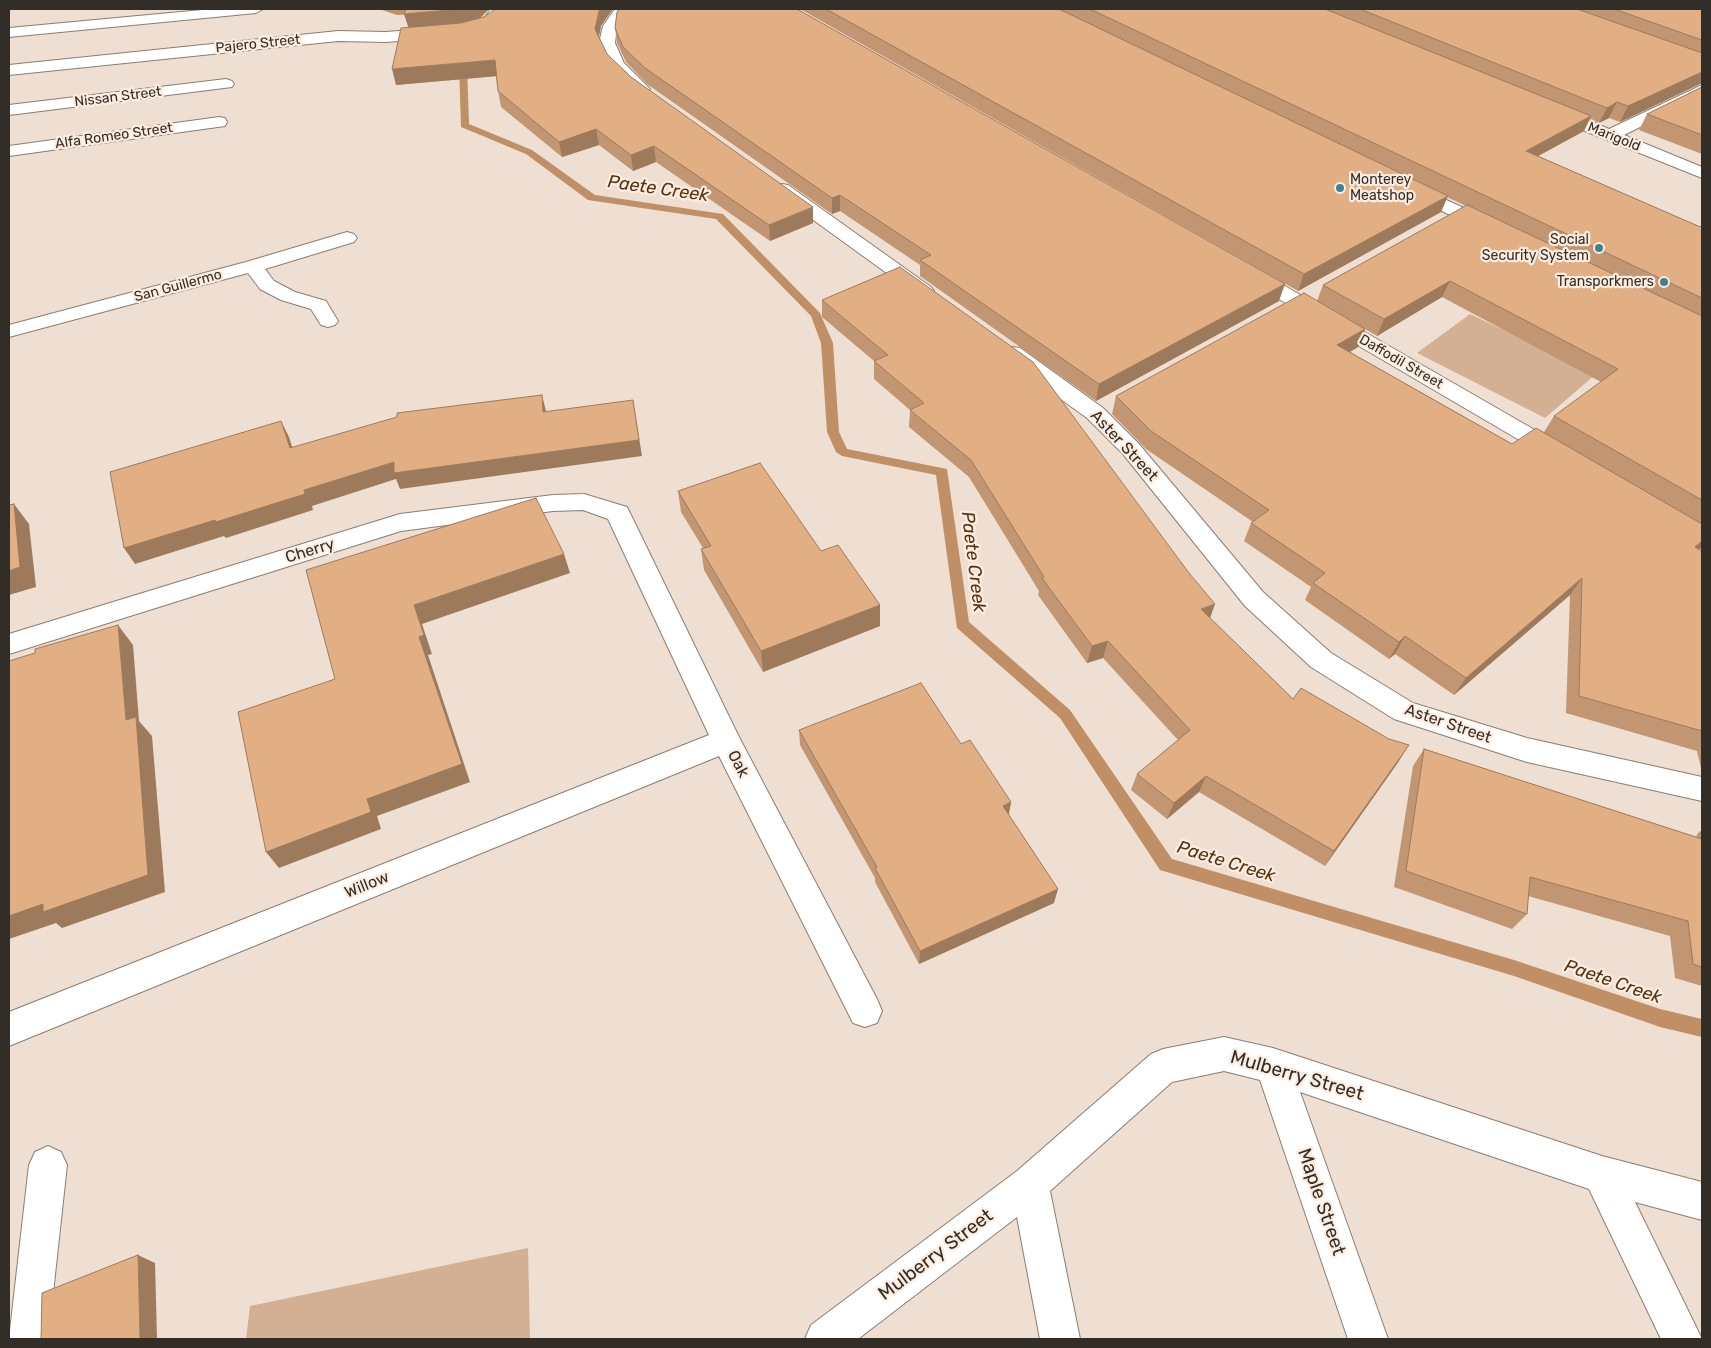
<!DOCTYPE html>
<style>
body{margin:0}
#map{position:relative;width:1711px;height:1348px;overflow:hidden;background:#efdfd3;font-family:Rubik,sans-serif}
canvas{display:block}
.frame{position:absolute;inset:0;border:10px solid #332d28;pointer-events:none}
</style>
<div id="map">
<canvas width="1711" height="1348"></canvas>
<div class="frame"></div>
</div>
<script>
const c = document.querySelector('canvas').getContext('2d');
c.lineJoin = 'round';
function fill(path, color) { c.fillStyle = color; c.fill(path, 'evenodd'); }
const shape = rows => new Path2D(rows.map(r => 'M' + r).join(''));
function stroke(path, color, width, dash) { c.strokeStyle = color; c.lineWidth = width; c.lineCap = dash ? 'butt' : 'round'; c.setLineDash(dash || []); c.stroke(path); }
function write(font, color, halo, rows, align = 'center') {
  c.font = font + ' Rubik,sans-serif'; c.lineWidth = 4.5; c.setLineDash([]); c.textBaseline = 'middle'; c.strokeStyle = halo; c.fillStyle = color; for (const [text, x, y, turn = 0] of rows) {
    c.save(); c.translate(x, y); c.rotate((+turn || 0) * Math.PI / 180); c.textAlign = isNaN(turn) ? turn : align; if (halo) c.strokeText(text, 0, 0); c.fillText(text, 0, 0); c.restore();
  }
}
fill(shape([
 [1470,314,1596,374,1545,418,1417,353],
 [528,1248,530,1339,246,1339,250,1306]
]), '#d3b093');
fill(shape([
 [379,9,424,10,428,12,424,14,397,15,379,9],
 [468,58,472,61,467,65,469,124,532,150,595,195,723,214,820,313,833,343,839,432,847,449,947,469,969,622,1070,710,1172,859,1514,960,1660,1009,1702,1019,1702,1037,1660,1027,1514,976,1160,870,1060,718,957,628,936,475,842,456,836,452,827,432,821,343,811,316,716,219,588,200,526,154,461,127,459,64,468,58]
]), '#c08f66');
const minor = shape([
 [213,9,263,9,256,13,9,37,9,28,213,9],
 [491,9,505,9,497,22,487,30,465,36,386,42,338,41,9,75,9,65,338,31,386,32,465,26,477,24,486,16,491,9],
 [615,9,629,9,617,26,615,43,624,63,650,89,648,92,636,92,611,68,599,43,603,26,615,9],
 [226,79,232,81,234,84,232,87,9,115,9,105,226,79],
 [1702,85,1702,96,1624,135,1702,167,1702,178,1545,115,1543,111,1545,107,1551,106,1557,107,1609,129,1702,85],
 [219,117,225,118,227,122,225,126,9,156,9,146,219,117],
 [782,184,788,185,931,287,934,291,931,295,924,297,917,295,776,193,773,189,776,185,782,184],
 [1411,184,1497,223,1499,227,1497,231,1483,231,1405,193,1402,189,1405,185,1411,184],
 [347,232,354,234,357,238,354,242,265,269,274,281,295,292,326,301,338,321,335,325,328,327,321,325,311,309,281,300,260,289,248,273,9,337,9,325,246,262,347,232],
 [1250,268,1257,270,1566,448,1570,453,1566,458,1558,461,1550,458,1243,278,1240,274,1243,270,1250,268],
 [1012,347,1020,348,1103,408,1139,444,1263,592,1331,653,1413,703,1527,738,1702,777,1702,801,1527,762,1394,719,1311,667,1245,606,1123,454,1087,418,1004,358,1001,353,1004,348,1012,347],
 [584,494,627,507,630,513,739,737,877,999,882,1011,877,1023,865,1027,853,1023,719,756,9,1046,9,1012,709,735,608,519,583,510,553,511,401,531,9,654,9,634,400,514,553,495,584,494],
 [1224,1037,1273,1048,1602,1156,1702,1182,1702,1220,1635,1202,1702,1339,1661,1339,1589,1189,1300,1092,1388,1339,1348,1339,1260,1080,1224,1071,1172,1082,1050,1191,1080,1339,1040,1339,1017,1217,858,1339,805,1339,811,1325,1017,1171,1151,1054,1163,1049,1224,1037],
 [48,1146,61,1152,67,1165,48,1339,9,1339,29,1165,35,1152,48,1146]
]);
stroke(minor, '#8b7d71', 2);
fill(minor, '#fff');
fill(shape([
 [489,9,480,18,601,26,599,37,607,54,631,77,813,223,770,241,656,162,633,171,599,145,562,157,501,107,498,91,496,76,396,85,408,27,404,14],
 [800,9,1702,9,1702,83,1620,122,1609,118,1599,123,1590,119,1584,131,1538,156,1698,226,1702,227,1702,546,1699,549,1702,551,1702,773,1697,751,1566,713,1570,595,1454,695,1395,654,1389,659,1305,600,1311,587,1244,541,1251,523,1253,522,1146,449,1112,414,1116,396,1317,301,1323,285,1466,206,1447,197,1441,212,1298,291],
 [1442,297,1601,382,1554,416,1544,432,1512,444,1350,352,1358,347,1365,329,1377,336],
 [615,28,1279,301,1096,401,920,276,920,265,840,211,832,214,647,84,626,62,617,43],
 [1702,87,1702,154,1639,130,1647,114],
 [822,300,1210,618,1293,699,1399,761,1325,866,1199,792,1167,819,1131,790,1137,774,1178,740,1103,658,1087,663,1038,595,1039,591,969,477,909,427,910,410,874,379,874,361,822,317],
 [678,491,821,551,880,626,763,672,704,570,701,549,703,548,681,512],
 [799,730,961,744,1011,802,1009,815,1054,903,919,964,875,882,875,878,800,745],
 [1424,749,1696,837,1698,833,1702,830,1702,986,1675,978,1670,936,1528,896,1527,914,1512,929,1394,887,1413,766]
]), '#c29672');
fill(shape([
 [460,9,489,9,476,22,409,28,404,14],
 [600,9,613,9,601,26,597,44,595,29,599,11],
 [495,60,498,76,396,85,392,69],
 [1702,72,1702,83,1620,122,1628,106],
 [1617,102,1609,118,1599,123,1607,108],
 [1591,116,1584,131,1518,167,1526,151],
 [596,129,599,145,562,157,559,142],
 [654,146,656,162,633,171,631,155],
 [840,195,840,211,832,214,832,198],
 [1448,196,1441,212,1298,291,1304,274],
 [813,207,813,223,770,241,769,225],
 [1450,281,1442,297,1377,336,1384,319],
 [1285,284,1279,301,1096,401,1099,384],
 [1365,329,1358,347,1331,363,1337,345],
 [542,395,546,411,543,412],
 [633,400,642,456,400,489,396,479,312,506,313,510,226,538,224,536,135,564,124,548,304,490,394,462],
 [281,421,289,437,298,465,290,448],
 [14,504,29,524,36,587,9,595,9,571],
 [1702,541,1702,546,1701,548,1681,565,1695,547],
 [564,554,570,573,422,624,432,654,428,655,470,782,377,816,381,829,279,868,266,852,367,799,419,637,414,605],
 [1582,578,1570,595,1454,695,1466,678],
 [1215,604,1209,621,1201,609],
 [880,605,880,626,763,672,761,651],
 [118,625,133,645,139,721,152,736,165,892,62,928,56,923,9,939,9,916,126,720],
 [1405,636,1395,654,1389,659,1399,642],
 [1108,641,1103,658,1087,663,1092,646],
 [1409,745,1399,761,1325,866,1334,851],
 [1206,776,1199,792,1167,819,1174,803],
 [1011,802,1008,817,1003,806],
 [1058,889,1054,903,919,964,920,951],
 [138,1255,155,1263,157,1339,140,1339]
]), '#9e7a5d');
const building = shape([
 [406,9,460,9,404,14,406,9],
 [495,9,600,9,599,11,595,29,607,54,631,77,813,207,769,225,654,146,631,155,596,129,559,142,498,91,495,60,392,69,401,28,461,23,484,17,495,9],
 [619,9,797,9,1285,284,1099,384,920,260,931,255,840,195,832,198,645,68,623,47,615,28,617,12,619,9],
 [826,9,1059,9,1448,196,1304,274,826,9],
 [1090,9,1325,9,1591,116,1526,151,1698,226,1702,227,1702,298,1090,9],
 [1360,9,1577,9,1702,53,1702,72,1628,106,1617,102,1607,108,1360,9],
 [1614,9,1702,9,1702,40,1614,9],
 [1702,87,1702,135,1647,114,1702,87],
 [1467,205,1702,316,1702,500,1554,416,1618,369,1450,281,1384,319,1323,285,1467,205],
 [900,267,1033,362,1189,573,1215,604,1201,609,1293,699,1301,688,1389,739,1409,745,1334,851,1206,776,1174,803,1137,774,1190,730,1108,641,1092,646,1042,578,1044,577,971,460,910,410,924,403,874,361,888,355,822,300,900,267],
 [1304,293,1365,329,1337,345,1512,444,1536,428,1702,524,1702,541,1695,547,1702,551,1702,731,1579,696,1582,578,1466,678,1405,636,1399,642,1313,583,1325,573,1251,523,1269,510,1151,431,1116,396,1304,293],
 [542,395,543,412,633,400,639,440,394,473,394,462,304,490,305,494,216,522,215,520,124,548,110,472,281,421,290,448,397,417,397,413,542,395],
 [760,463,821,551,838,545,880,605,761,651,701,549,711,546,678,491,760,463],
 [536,498,564,554,414,605,424,635,419,637,462,764,367,799,371,812,266,852,238,712,335,679,306,570,536,498],
 [14,504,20,567,9,571,9,505,14,504],
 [118,625,126,720,136,717,148,875,43,912,43,904,9,916,9,661,35,653,35,649,118,625],
 [921,683,961,744,970,740,1011,802,1003,806,1058,889,920,951,875,868,877,867,799,730,921,683],
 [1424,749,1702,839,1702,967,1693,964,1688,921,1530,877,1527,914,1406,871,1424,749],
 [138,1255,140,1339,41,1339,42,1293,138,1255]
]);
fill(building, '#e2af85');
stroke(building, '#9e7a5d', 1);
for (const [x, y, r, color] of [
 [1340,188,5,"#3d838f"],
 [1599,248,5,"#3d838f"],
 [1664,282,5,"#3d838f"]
]) { const dot = new Path2D(); dot.arc(x, y, r, 0, 2 * Math.PI); c.fillStyle = color; c.fill(dot); stroke(dot, '#fdede0', 2); }
write('14px', '#332d28', '#fdede0', [
 ["Pajero Street",258,44,-6],
 ["Nissan Street",118,97,-7],
 ["Alfa Romeo Street",114,136,-8],
 ["Marigold",1614,137,22],
 ["San Guillermo",178,286,-15],
 ["Daffodil Street",1401,362,30]
]);
write('14px', '#332d28', '#fdede0', [
 ["Monterey",1350,180,"left"],
 ["Meatshop",1350,196,"left"],
 ["Social",1589,240],
 ["Security System",1589,256],
 ["Transporkmers",1654,282]
], 'right');
write('16px', '#332d28', '#fdede0', [
 ["Aster Street",1124,446,47],
 ["Cherry",310,551,-17],
 ["Aster Street",1448,724,19],
 ["Oak",738,764,63],
 ["Willow",367,885,-22]
]);
write('italic 18px', '#543212', '#fdede0', [
 ["Paete Creek",658,189,8],
 ["Paete Creek",973,562,83],
 ["Paete Creek",1226,862,17],
 ["Paete Creek",1613,982,19]
]);
write('19px', '#332d28', '#fdede0', [
 ["Mulberry Street",1297,1076,16],
 ["Maple Street",1321,1202,71],
 ["Mulberry Street",936,1255,-37]
]);
</script>
